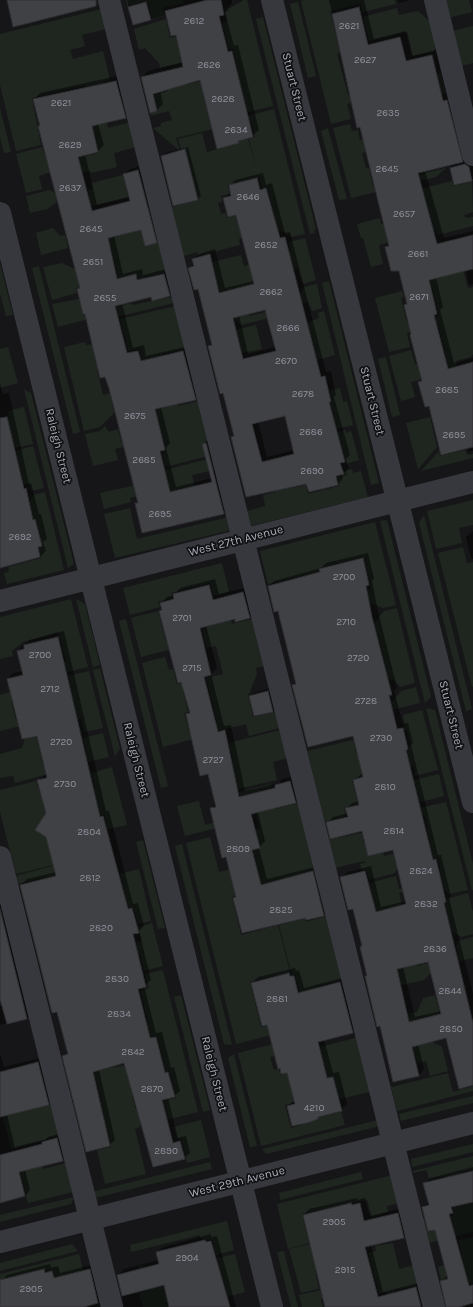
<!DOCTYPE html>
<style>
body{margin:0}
canvas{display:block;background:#161618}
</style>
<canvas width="473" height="1307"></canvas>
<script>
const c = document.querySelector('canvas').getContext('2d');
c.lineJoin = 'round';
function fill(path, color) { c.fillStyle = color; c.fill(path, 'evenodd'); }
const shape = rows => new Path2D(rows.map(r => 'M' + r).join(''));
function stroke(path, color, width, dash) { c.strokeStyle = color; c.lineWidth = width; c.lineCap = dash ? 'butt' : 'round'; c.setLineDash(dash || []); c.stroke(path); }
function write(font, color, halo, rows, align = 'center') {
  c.font = font + ' Karla,sans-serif'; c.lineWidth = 3.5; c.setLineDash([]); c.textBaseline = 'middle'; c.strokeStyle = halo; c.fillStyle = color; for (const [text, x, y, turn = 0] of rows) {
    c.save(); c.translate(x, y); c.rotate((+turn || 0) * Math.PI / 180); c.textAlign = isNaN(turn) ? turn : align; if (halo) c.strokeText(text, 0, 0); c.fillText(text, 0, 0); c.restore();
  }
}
fill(shape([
 [126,0,185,0,183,1,184,3,163,8,165,16,152,19,147,1,127,6],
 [244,0,247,0,273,106,211,121,243,95,241,89,206,80,238,72,233,49,229,50,222,23,227,21,225,12,229,11,228,9],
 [304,0,395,0,396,4,363,12,360,4,330,11,340,52,337,54,348,95,441,73,446,93,408,102,395,92,347,104,351,119,331,124,301,1],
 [444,0,469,0,472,12,448,18],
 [298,2,316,76,308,78,290,4],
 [397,8,399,15,418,11,435,26,440,43,433,51,413,56,407,32,369,41,363,17],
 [102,9,106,29,82,35,85,46,70,50,73,59,103,51,110,80,103,82,108,105,92,109,85,85,32,98,41,145,16,151,0,85,0,34],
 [263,17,316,229,314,230,315,233,310,234,256,19],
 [166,19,170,38,178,36,186,56,180,57,182,63,160,68,159,63,145,48,139,50,134,29],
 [473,26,473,63,461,66,452,31],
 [182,66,187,85,204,80,207,93,203,94,210,122,217,128,176,138,180,151,153,128,161,126,161,123,172,120,169,111,151,116,148,106,154,104,152,96,168,91,163,72],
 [0,108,11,152,4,153,0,137],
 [103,108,108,128,131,122,140,146,114,153,117,167,91,173,90,171,53,180,51,172,39,176,42,189,26,193,16,154,42,147,45,156,78,158,99,153,95,136,92,136,90,128],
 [274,109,305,234,292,237,278,229,267,187,262,189,259,177,228,185,230,194,221,196,222,202,218,203,221,214,226,213,227,218,239,215,277,230,239,239,240,245,198,256,197,252,181,257,169,208,199,200,194,183,191,184,178,139,202,133,207,152,239,143,239,141,248,139,256,168,249,139,255,137,251,122,245,123,248,116],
 [350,124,352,131,358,130,360,140,365,139,368,152,362,153,366,168,369,168,373,186,446,168,436,177,351,198,333,128],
 [328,128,347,199,339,200,321,131],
 [123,175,128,197,63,213,62,208,90,201,88,190,93,189,92,183],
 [452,181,453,186,472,182,473,212,464,215,466,218,473,217,473,226,437,235,436,230,379,245,383,264,371,267,363,238,361,238,357,224,380,218,381,224,431,220,424,193,393,200,392,196],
 [50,190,55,193,57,202,47,209,30,213,26,196],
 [156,206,168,272,145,277,146,281,139,283,137,277,126,279,125,276,81,287,80,282,117,273,110,246,72,255,70,247,119,236,130,212],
 [53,228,60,236,65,235,68,248,41,255,36,233],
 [305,238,316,280,303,284,300,278,297,268,273,275,267,282,243,289,249,316,266,312,268,317,265,319,241,325,234,319,226,290,220,292,217,283,197,276,215,272,212,262,241,255,244,266,285,257,284,253,291,251,289,242],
 [461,262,468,288,473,287,473,354,471,357,456,361,459,370,411,382,415,397,401,401,389,356,411,350,415,364,446,356,438,325,407,333,410,347,389,352,375,298,402,291,404,297,401,298,407,323,439,315,430,281,428,281,426,271],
 [62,263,75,269,80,287,76,288,77,293,52,300,43,267],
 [0,264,13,315,6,316,0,294],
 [39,266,80,432,73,434,32,268],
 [329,281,379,483,371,485,322,283],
 [317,284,322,308,312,311,308,302,298,305,295,296,300,294,304,287],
 [177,296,178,302,117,317,116,312,58,327,52,304,79,299,83,315,131,303,132,305],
 [180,305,186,349,162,354,168,383,172,382,178,406,203,400,216,454,165,467,162,452,166,451,163,438,161,438,139,349,128,351,120,319],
 [324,311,335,355,317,360,306,323,319,318,318,313],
 [256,325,262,349,242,353,236,330],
 [85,342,86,345,95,344,97,351,125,344,127,353,97,370,103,395,114,392,115,397,111,399,114,413,100,427,84,431,64,347],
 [8,347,18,383,0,388,0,349],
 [386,357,400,415,392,417,378,359],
 [340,388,343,402,347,401,353,425,336,429,332,412,318,415,326,404,332,402,330,391],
 [24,389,31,393,74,564,68,568],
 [24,407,33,444,15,448,13,440,7,442,2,419,9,417,7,411],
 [430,417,437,447,418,469,406,423],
 [105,426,109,432,118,429,122,443,159,434,160,438,115,449,118,460,93,466,85,434,100,431],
 [345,430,346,433,351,431,359,460,346,464,341,445,334,433],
 [33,446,44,488,31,491,29,483,17,486,0,470,18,460,16,451],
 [465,450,467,455,473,454,473,458,421,471,439,451,440,456],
 [216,457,219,469,192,475,201,509,153,496,152,492,130,498,131,502,104,509,100,493,137,485,157,472],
 [352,469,353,473,361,471,368,497,251,526,247,511,265,506,263,495,275,492,269,470,292,488,306,485,308,494,339,486,337,477,347,475,346,471],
 [45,492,64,570,7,584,4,573,9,572,8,567,41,558,39,547,42,546,36,519,26,521,26,504,30,502,33,495],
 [473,500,473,525,459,528,462,543,436,549,427,511],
 [130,508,137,539,229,517,232,530,115,558,104,514],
 [424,515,472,709,466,711,419,523],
 [387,520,431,697,425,703,380,521],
 [375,522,396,605,383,608,348,594,371,589,363,557,319,568,319,572,268,584,260,551],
 [463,547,467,563,473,562,473,686,472,687,438,553],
 [222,563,229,592,213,596,210,583,171,593,173,598,158,602,160,607,130,615,123,588],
 [225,597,232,624,256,618,268,665,256,668,257,674,248,696,253,717,280,711,283,721,279,728,249,736,246,724,209,733,207,726,217,724,206,678,223,674,216,646,206,648,202,629,208,627,202,603],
 [71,599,88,667,67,672,66,667,33,675,32,671,66,662,58,632,23,642,12,651,13,656,0,659,0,617],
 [76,599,85,604,100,665,93,667],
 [397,608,415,683,400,687,395,681,387,678,347,675,385,665,380,644,375,645,370,628,384,611],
 [158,611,166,641,200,633,180,647,141,657,131,618],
 [126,619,168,786,161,788,119,621],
 [165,657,169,670,173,669,177,684,188,681,190,688,183,691,188,712,184,713,189,731,205,727,208,735,163,747,142,663],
 [100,668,120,749,115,756,93,670],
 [89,671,103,728,84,732,81,718,52,725,21,726,0,731,0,695,10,692,24,697,11,701,16,720,74,705,68,676],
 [416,687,420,703,360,718,390,705,401,691],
 [426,708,435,710,473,864,473,890,472,890],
 [422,710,438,770,415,776,414,773,416,772,414,766,397,770,374,758,409,749,408,747,411,746,407,730,404,730,403,726,405,726,403,715],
 [35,730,43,765,87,754,83,738,103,733,109,757,88,762,88,759,47,769,48,774,15,783,13,776,0,778,0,754,22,748,25,738],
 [280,730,292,757,273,762,277,780,238,789,235,778,226,780,224,764,233,762,229,743],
 [353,740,356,753,367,750,377,773,352,780,358,804,344,808,346,816,322,822,321,808,307,751],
 [112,767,127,825,107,829,104,815,101,816,100,813,75,819,91,790,95,788,91,773],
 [439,774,444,796,369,815,375,806,418,796,414,780],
 [36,781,40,794,53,791,49,849,53,865,16,874,0,812,0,790],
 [271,784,272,787,261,790,264,806,275,803,276,809,303,802,325,890,298,896,286,896,282,879,261,884,232,868,255,863,252,850,260,848,257,836,252,837,251,830,260,828,256,814,246,817,239,792],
 [199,801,205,825,244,815,241,822,185,836,177,806],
 [446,802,468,890,449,894,444,890,436,892,437,870,440,869,438,858,428,861,398,849,429,841,425,816,422,816,420,808],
 [362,833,364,843,380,839,384,856,396,853,399,865,395,873,369,880,366,870,362,871,360,864,365,863,364,861,335,868,328,840],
 [210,837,219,872,231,869,238,895,232,897,241,935,278,925,290,972,250,982,261,1027,304,1016,307,1026,236,1044,186,843],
 [143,840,165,928,158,929,136,842],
 [182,844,232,1045,224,1044,175,846],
 [56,865,63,894,52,912,44,878,17,884,15,876],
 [139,869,151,921,138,924,133,907,123,909,58,914,125,897,120,874],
 [396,876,399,889,404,888,405,891,399,893,408,931,388,959,372,905,374,904,369,883],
 [468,893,473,912,473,934,461,937,445,927,442,914,447,913,444,903,447,903,446,899],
 [304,915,306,922,330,915,346,979,319,986,327,1018,354,1011,354,1014,330,1020,305,1016,295,975,292,976,279,925,291,922,290,918],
 [152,923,163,966,144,971,140,955,97,966,94,953,142,941,138,927],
 [473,937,473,958,430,968,431,973,424,980,398,986,386,975,414,955,417,966,458,955,456,945,458,945,457,941],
 [163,970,198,1112,162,1121,161,1119,140,1124,140,1127,135,1129,146,1174,105,1184,97,1150,111,1147,104,1121,95,1103,101,1101,95,1078,84,1081,83,1076,95,1073,94,1065,105,1050,109,1068,141,1063,145,1077,129,1081,135,1108,176,1098,169,1071,146,1077,157,1059,162,1057,157,1036,143,1038,139,1021,147,1019,140,991,149,988,145,974],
 [181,995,210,1110,203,1112,174,997],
 [435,995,440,1014,439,1017,427,1020,427,1018,424,1018,416,1034,442,1047,448,1071,430,1076,426,1061,417,1063,414,1053,406,1055,404,1015,417,1012,423,998],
 [309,1035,273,1048,275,1056,270,1057,274,1070,279,1069,280,1075,287,1073,289,1081,318,1074,310,1098,285,1105,291,1128,308,1123,308,1122,319,1119,319,1117,341,1112,345,1125,261,1146,238,1053],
 [355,1038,360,1040,373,1091,340,1099,339,1097,333,1099,320,1077,327,1075,320,1047],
 [234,1054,257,1146,250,1147,228,1058],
 [448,1073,453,1092,473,1086,473,1091,397,1111,391,1087],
 [0,1092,20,1092,25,1111,54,1104,62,1135,11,1148,0,1105],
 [473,1096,473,1103,401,1121,399,1114],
 [201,1120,210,1157,187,1163,181,1138,177,1139,174,1127],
 [378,1120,380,1126,266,1154,262,1149],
 [473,1144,473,1152,412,1167,411,1159],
 [37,1147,43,1169,66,1163,73,1192,28,1203,15,1153],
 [473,1156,473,1170,463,1172,463,1175,446,1181,445,1176,429,1180,427,1170,413,1173,413,1171],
 [210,1162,212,1169,95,1198,92,1192],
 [361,1172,363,1179,280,1200,279,1193],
 [397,1174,404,1202,387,1206,388,1212,372,1217,367,1200,302,1214,309,1243,288,1249,277,1204],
 [74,1197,71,1204,0,1222,0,1215],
 [450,1197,473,1203,473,1232,429,1243,423,1220,427,1206,431,1220,454,1215],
 [371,1219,375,1231,331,1254,321,1268,315,1270,319,1289,301,1293,289,1249,367,1230,365,1221],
 [227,1221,234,1250,216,1255,212,1240,201,1239,200,1235,131,1252,130,1245],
 [473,1237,473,1283,450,1289,443,1287,438,1268,441,1266,463,1260,458,1240],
 [393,1243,399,1269,418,1264,423,1284,394,1291,396,1302,386,1292,379,1294,368,1253,376,1251,375,1246],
 [72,1244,78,1251,0,1271,0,1263],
 [284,1251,298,1307,291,1307,277,1252],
 [79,1254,83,1270,80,1271,86,1293,67,1288,64,1275,54,1278,53,1271,46,1272,45,1269,0,1280,0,1274],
 [235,1254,245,1292,227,1297,224,1284,174,1296,174,1299,167,1301,168,1307,143,1307,139,1293,145,1291,138,1266,143,1265,147,1280,218,1264,217,1258],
 [326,1289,341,1294,321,1299,323,1307,302,1307,299,1295]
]), '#1e261f');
fill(shape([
 [127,0,232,0,232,3,225,12,234,46,238,45,259,130,252,136,242,139,238,142,201,79,160,91,163,104,157,110,142,77,148,71,183,62,176,34,167,15,133,24],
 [329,0,364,0,374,39,406,31,412,56,438,50,473,159,473,179,455,184,450,165,425,171,444,238,473,231,473,284,469,285,465,270,436,277,443,307,440,310,454,363,473,358,473,451,468,452,467,447,429,405,420,382,423,379,405,305,408,302,400,270,386,248,389,244],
 [398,0,410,0,399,3],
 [122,75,131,112,125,118,98,124,104,145,98,151,85,154,97,205,130,197,124,174,130,169,144,165,162,236,156,242,141,228,114,235,123,274,142,269,143,275,170,268,175,290,169,296,152,296,122,303,133,348,144,345,146,356,189,346,201,393,195,399,161,407,170,443,166,448,176,487,212,478,203,444,209,439,229,507,223,513,136,504,138,502,110,388,78,289,80,287,39,127,41,125,34,99,40,93],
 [188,147,201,196,197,199,162,156,165,153],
 [263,173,266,185,272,183,285,233,290,232,326,372,331,371,336,395,334,397,350,455,346,459,349,468,342,474,343,478,338,484,307,482,246,496,232,437,235,435,224,392,209,346,213,342,199,288,190,268,194,263,193,259,199,254,215,249,225,288,254,281,237,213,224,198,231,192,230,186,235,180],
 [266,308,276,347,248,354,239,315],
 [285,415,294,450,267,457,258,421],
 [0,383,3,394,9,393,29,484,31,483,39,514,41,514,47,539,43,542,46,551,40,557,0,566],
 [473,531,473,559,471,559,466,537],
 [368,553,374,579,372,581,378,611,397,688,394,691,403,724,408,723,413,743,411,745,438,855,441,855,451,896,449,898,473,994,473,1084,446,1037,418,1044,424,1069,419,1075,381,1025,366,976,368,974,361,947,363,945,354,907,341,878,347,872,371,866,381,907,406,901,394,849,363,830,327,823,333,817,348,813,347,808,352,803,359,801,354,780,363,773,354,734,293,685,296,682,279,610,269,586,274,581,321,568,326,563],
 [429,961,441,1011,415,1017,403,967],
 [215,579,219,594,249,587,255,611,249,617,235,618,206,625,217,668,211,674,224,726,231,725,245,791,279,783,282,779,296,776,301,796,295,802,258,812,265,841,259,848,267,879,319,866,330,909,323,915,306,916,235,898,237,896,227,856,211,809,216,803,208,773,187,714,190,711,160,611,162,609,161,603,167,597,174,595,180,588],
 [64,631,106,811,109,811,133,904,138,903,144,926,139,931,151,980,144,986,156,1033,162,1032,171,1068,174,1067,180,1091,174,1096,168,1098,178,1138,186,1136,190,1153,184,1158,153,1166,125,1062,99,1070,115,1140,109,1145,64,1056,68,1052,21,885,27,879,56,872,47,814,38,780,47,774,37,734,8,679,13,673,23,671,18,651,23,645,30,640],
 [271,688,276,708,273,711,250,696,253,693],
 [0,886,32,1012,27,1018,0,1025,0,1006,3,1005,0,995],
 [295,968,296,971,299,970,304,988,346,977,358,1026,352,1032,324,1039,333,1073,339,1072,347,1104,341,1110,320,1115,317,1118,288,1106,295,1100,288,1071,252,983,258,977],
 [0,1053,4,1067,44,1057,54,1098,48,1104,7,1114,15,1148,45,1140,48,1137,62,1133,68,1155,62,1160,25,1169,30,1190,25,1196,0,1202],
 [473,1167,473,1307,446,1307,441,1281,448,1275,435,1229,423,1207,429,1202,424,1184,430,1178],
 [357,1198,357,1200,365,1198,370,1216,403,1208,409,1231,403,1237,371,1245,383,1292,422,1282,429,1307,325,1307,304,1215,309,1209],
 [211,1234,211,1237,217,1236,236,1307,124,1307,118,1275,124,1269,159,1260,157,1252,163,1247],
 [50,1264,51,1268,58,1266,60,1273,95,1264,107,1307,2,1307,0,1282,7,1275]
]), '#0007');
const building = shape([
 [7,0,96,0,96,6,13,27,7,0],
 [207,0,221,0,224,15,219,16,228,52,232,51,253,137,238,141,239,143,217,149,200,80,153,94,157,111,150,113,141,77,183,67,176,35,171,36,165,11,207,0],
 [146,2,151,20,133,25,128,7,146,2],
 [359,7,368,45,400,37,406,61,432,55,443,101,447,100,463,162,418,173,437,244,473,235,473,269,429,280,437,314,434,315,448,369,473,362,473,447,441,455,429,406,425,407,418,382,422,381,410,335,411,334,404,305,407,304,399,271,391,271,385,247,389,246,360,127,357,128,332,14,359,7],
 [116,81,126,118,92,126,98,152,78,157,92,211,130,201,123,174,138,170,157,243,145,246,141,230,108,238,117,279,136,274,137,280,164,274,170,296,152,301,151,297,115,306,127,353,138,351,141,361,183,351,196,400,155,409,165,450,160,451,170,492,212,482,202,444,206,443,224,514,142,533,135,503,138,503,109,388,105,377,100,378,85,314,83,314,77,289,80,288,38,126,40,126,33,99,116,81],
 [185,149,198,200,173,206,161,156,185,149],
 [465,164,469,167,472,181,454,185,450,168,465,164],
 [257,178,260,190,266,188,280,238,285,237,321,377,325,376,331,402,329,402,345,462,340,463,344,474,336,476,338,485,309,492,306,484,246,497,231,437,234,436,223,393,220,394,208,346,212,345,198,289,194,290,188,268,194,266,192,259,210,254,219,293,254,284,236,215,228,217,223,198,231,196,229,185,257,178],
 [265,310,276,351,243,359,233,318,265,310],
 [285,416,294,454,262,462,252,424,285,416],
 [7,417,24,489,26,488,33,520,35,519,42,546,38,547,40,557,0,568,0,418,7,417],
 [363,558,369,585,366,586,372,617,392,695,389,695,397,729,403,728,408,749,406,750,433,860,436,859,446,902,444,903,473,1023,473,1085,459,1089,446,1038,412,1047,419,1076,393,1082,380,1026,377,1027,365,976,367,976,360,947,362,946,353,909,348,910,340,877,365,871,376,912,406,904,393,850,368,856,362,831,330,839,326,822,348,817,345,808,359,805,353,780,363,777,353,736,308,747,292,685,296,684,278,611,274,612,268,586,320,572,319,569,363,558],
 [428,962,441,1014,409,1022,397,969,428,962],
 [209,585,213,600,243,592,250,618,235,622,235,619,200,628,211,675,204,677,218,732,225,730,239,797,275,788,275,785,290,781,296,803,251,814,260,848,252,850,261,885,313,871,324,916,306,920,305,918,242,933,233,898,236,897,226,857,222,858,210,808,216,807,208,774,200,776,186,714,190,713,181,682,178,683,159,611,162,610,160,603,174,599,173,594,209,585],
 [58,637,100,817,103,816,128,909,132,908,139,933,133,934,146,987,138,989,150,1038,156,1037,165,1073,168,1072,175,1097,162,1100,173,1143,180,1141,185,1159,153,1167,124,1063,93,1072,110,1146,86,1152,62,1056,68,1054,57,1012,52,1013,20,885,56,876,46,837,35,830,46,813,37,780,47,778,37,736,22,739,7,679,23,675,17,651,24,649,24,645,58,637],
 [268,691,273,712,254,716,249,696,268,691],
 [0,909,27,1019,7,1024,0,999,0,909],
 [289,973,290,976,294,976,298,993,340,982,353,1033,318,1042,327,1078,333,1077,342,1111,318,1117,318,1119,307,1123,292,1126,287,1106,295,1104,287,1073,281,1074,280,1068,278,1069,267,1025,262,1026,251,983,289,973],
 [38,1062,49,1105,0,1117,0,1072,38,1062],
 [57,1138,63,1161,19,1172,25,1196,0,1203,0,1155,42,1144,42,1142,57,1138],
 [473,1171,473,1202,451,1207,453,1213,449,1214,469,1286,473,1285,473,1303,459,1307,446,1307,440,1281,448,1279,435,1230,428,1231,422,1207,429,1205,423,1183,473,1171],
 [351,1203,352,1205,360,1203,364,1221,398,1213,404,1238,365,1247,378,1297,416,1287,421,1307,325,1307,303,1215,351,1203],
 [205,1240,206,1242,211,1241,230,1307,169,1307,164,1285,122,1296,117,1275,159,1264,156,1252,205,1240],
 [44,1269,45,1273,52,1271,54,1278,90,1269,98,1303,84,1307,0,1307,0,1280,44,1269]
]);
fill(building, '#404145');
stroke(building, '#303034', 1);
stroke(shape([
 [109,0,434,1307],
 [272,0,473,802],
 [435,0,473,155],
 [0,213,272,1307],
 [0,601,473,482],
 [0,857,112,1307],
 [0,1242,473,1123]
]), '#37383d', 22);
write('10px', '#8e929b', null, [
 ["2612",194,21],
 ["2621",349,26],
 ["2627",365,60],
 ["2626",209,65],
 ["2628",223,99],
 ["2621",61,103],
 ["2635",388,113],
 ["2634",236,130],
 ["2629",70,145],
 ["2645",387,169],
 ["2637",70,188],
 ["2646",248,197],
 ["2657",404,214],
 ["2645",91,229],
 ["2652",266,245],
 ["2661",418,254],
 ["2651",93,262],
 ["2662",271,292],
 ["2671",419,297],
 ["2655",105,298],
 ["2666",288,328],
 ["2670",286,361],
 ["2685",447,390],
 ["2678",303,394],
 ["2675",135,416],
 ["2686",311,432],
 ["2695",454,435],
 ["2685",144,460],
 ["2690",312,471],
 ["2695",160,514],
 ["2692",20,537],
 ["2700",344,577],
 ["2701",182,618],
 ["2710",346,622],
 ["2700",40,655],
 ["2720",358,658],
 ["2715",192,668],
 ["2712",50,689],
 ["2728",366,701],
 ["2730",381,738],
 ["2720",61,742],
 ["2727",213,760],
 ["2730",65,784],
 ["2810",385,787],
 ["2814",394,831],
 ["2804",89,832],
 ["2809",238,849],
 ["2824",421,871],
 ["2812",90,878],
 ["2832",426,904],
 ["2825",281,910],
 ["2820",101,928],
 ["2836",435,949],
 ["2830",117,979],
 ["2844",450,991],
 ["2881",277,999],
 ["2834",119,1014],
 ["2850",451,1029],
 ["2842",133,1052],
 ["2870",152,1089],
 ["4210",314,1108],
 ["2890",166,1151],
 ["2905",334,1222],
 ["2904",187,1258],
 ["2915",345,1270],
 ["2905",31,1289]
]);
write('12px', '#a8adb8', '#111113', [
 ["Stuart Street",294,87,76],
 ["Stuart Street",372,401,76],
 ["Raleigh Street",58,446,76],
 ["West 27th Avenue",236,541,-14],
 ["Stuart Street",451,715,76],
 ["Raleigh Street",136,760,76],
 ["Raleigh Street",214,1074,76],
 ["West 29th Avenue",237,1182,-14]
]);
</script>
